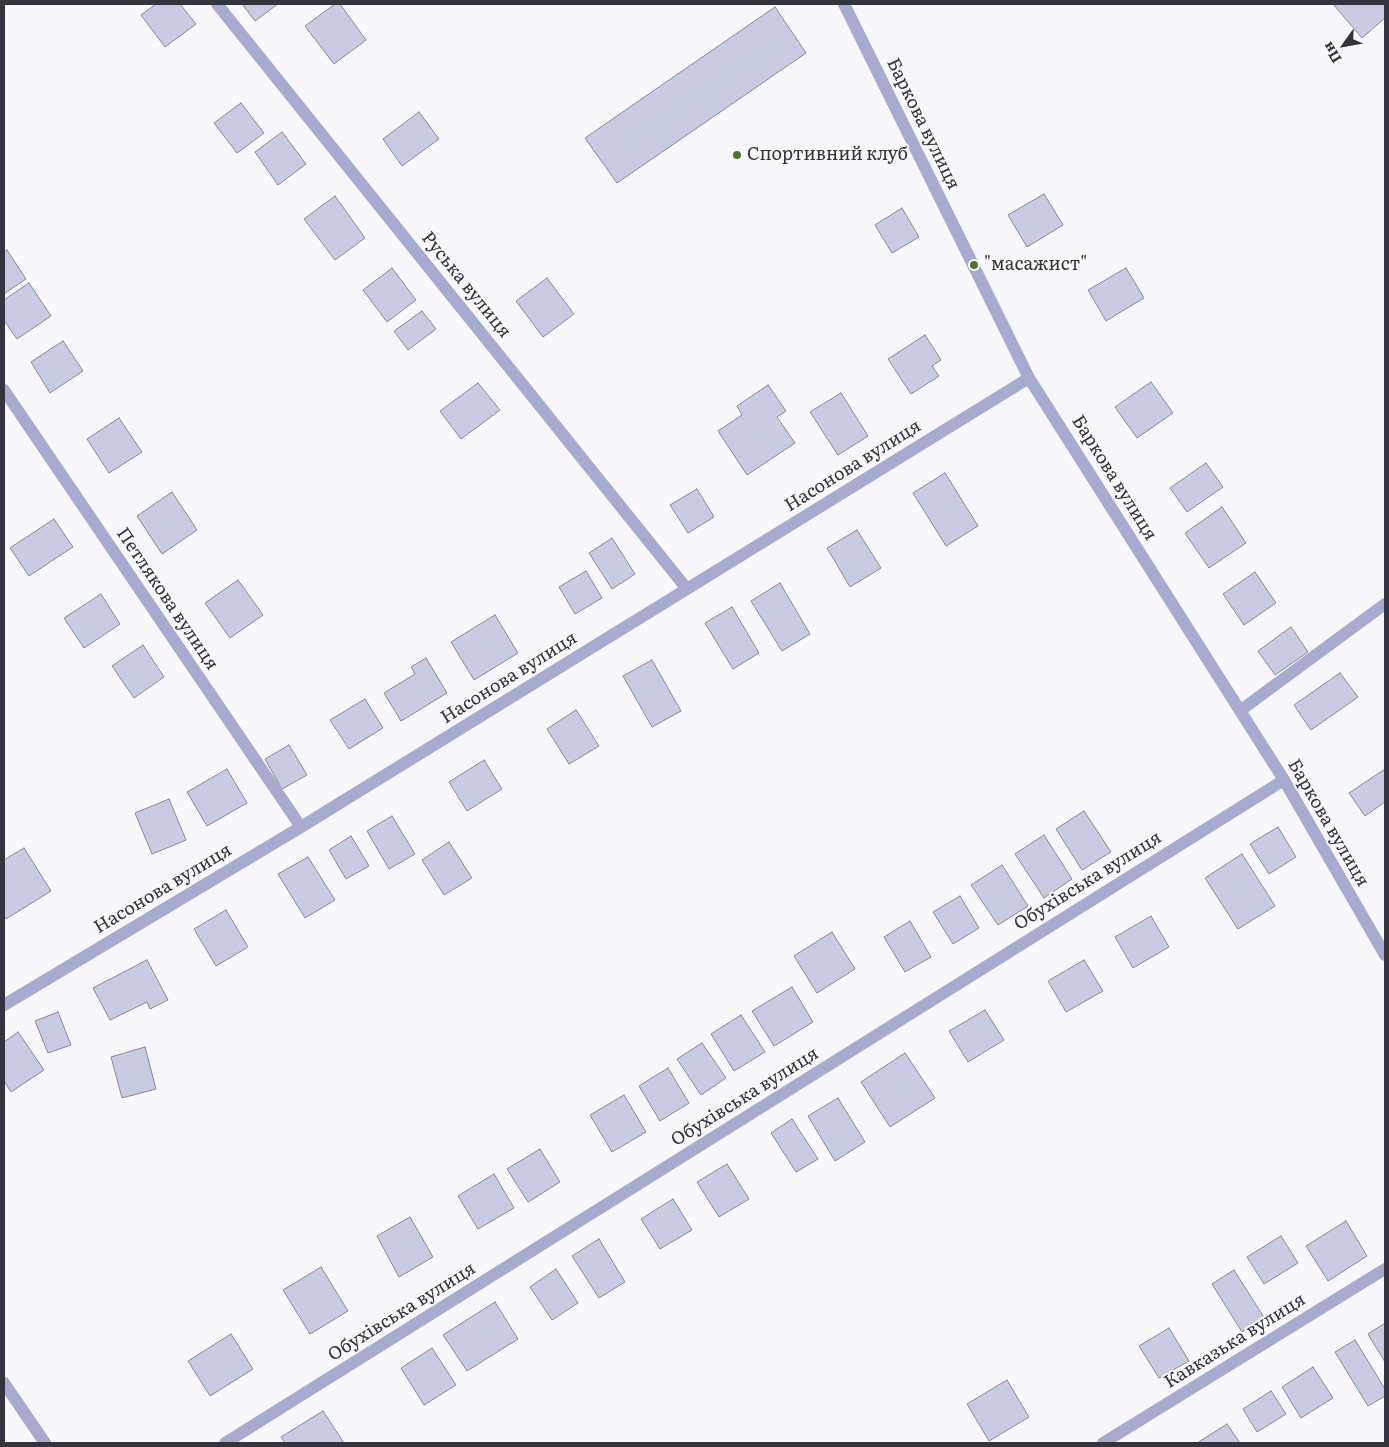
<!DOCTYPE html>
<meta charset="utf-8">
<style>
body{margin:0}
#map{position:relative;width:1389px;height:1447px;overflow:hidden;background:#f7f7fc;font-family:Literata,serif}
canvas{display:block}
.frame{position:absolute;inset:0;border:5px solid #33343d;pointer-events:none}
.north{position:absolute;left:1319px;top:20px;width:50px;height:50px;-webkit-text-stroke:4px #f7f7fc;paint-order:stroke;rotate:238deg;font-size:14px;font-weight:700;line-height:20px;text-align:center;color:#33343d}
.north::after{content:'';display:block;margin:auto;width:18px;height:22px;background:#33343d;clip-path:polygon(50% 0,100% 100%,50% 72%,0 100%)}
</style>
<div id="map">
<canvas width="1389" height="1447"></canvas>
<div class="frame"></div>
<div class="north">Пн</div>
</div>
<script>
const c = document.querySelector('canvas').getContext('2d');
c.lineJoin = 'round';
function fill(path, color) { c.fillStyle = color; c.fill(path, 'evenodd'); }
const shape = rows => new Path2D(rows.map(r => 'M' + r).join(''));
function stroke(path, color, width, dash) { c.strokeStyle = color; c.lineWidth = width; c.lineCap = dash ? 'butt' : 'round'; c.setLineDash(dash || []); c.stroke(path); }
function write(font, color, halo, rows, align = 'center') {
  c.font = font + ' Literata,serif'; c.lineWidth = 4; c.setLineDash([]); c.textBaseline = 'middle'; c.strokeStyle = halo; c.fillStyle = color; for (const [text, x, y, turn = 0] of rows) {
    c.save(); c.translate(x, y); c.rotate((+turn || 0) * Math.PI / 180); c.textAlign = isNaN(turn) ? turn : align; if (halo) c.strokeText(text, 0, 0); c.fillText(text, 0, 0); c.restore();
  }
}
const building = shape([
 [156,4,180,4,196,24,165,47,141,15,156,4],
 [242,4,278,4,255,21,242,4],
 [335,4,340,4,366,40,334,64,305,26,335,4],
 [1333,4,1385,4,1385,18,1362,38,1333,4],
 [775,7,806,53,617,183,585,138,775,7],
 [241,103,264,133,237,153,214,123,241,103],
 [419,112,439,139,402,166,383,139,419,112],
 [282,132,306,164,278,185,255,152,282,132],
 [1044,194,1063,225,1027,247,1008,215,1044,194],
 [335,196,365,238,335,260,304,219,335,196],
 [902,208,919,237,892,253,875,225,902,208],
 [7,250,26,279,4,294,4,252,7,250],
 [392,268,416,300,387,322,363,290,392,268],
 [1126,268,1144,298,1106,321,1088,290,1126,268],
 [547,278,574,314,543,337,516,301,547,278],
 [29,283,51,316,17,339,4,320,4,300,29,283],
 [422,311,436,329,408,350,394,331,422,311],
 [925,335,941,360,932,366,939,376,911,394,888,359,925,335],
 [63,341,83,371,50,393,31,362,63,341],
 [1151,382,1173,413,1137,438,1115,407,1151,382],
 [478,383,500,410,461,439,440,411,478,383],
 [768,385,786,411,777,417,795,443,747,475,718,431,742,415,737,406,768,385],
 [841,393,868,436,838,455,810,412,841,393],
 [119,418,142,452,109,473,87,439,119,418],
 [1206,463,1223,487,1187,512,1170,488,1206,463],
 [945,473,978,526,946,546,913,493,945,473],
 [697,489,714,517,688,533,670,505,697,489],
 [172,492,197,530,162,554,137,516,172,492],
 [1222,507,1246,543,1209,568,1185,533,1222,507],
 [54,519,73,547,29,576,10,548,54,519],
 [857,530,881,568,850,587,827,548,857,530],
 [612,538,635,574,612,589,589,553,612,538],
 [586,571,602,598,575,614,559,587,586,571],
 [1255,572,1276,603,1244,625,1223,594,1255,572],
 [238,580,263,615,230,638,205,603,238,580],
 [780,583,810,634,782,651,751,601,780,583],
 [101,594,120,624,84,648,64,618,101,594],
 [732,607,759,653,733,669,705,623,732,607],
 [495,615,518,653,474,680,451,642,495,615],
 [1291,627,1308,652,1275,675,1258,651,1291,627],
 [143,645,164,677,134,698,112,666,143,645],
 [426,658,447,693,401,721,384,693,415,674,411,667,426,658],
 [652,660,681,711,652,727,623,676,652,660],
 [1340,673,1358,697,1311,730,1294,705,1340,673],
 [365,699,383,728,349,749,330,720,365,699],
 [576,710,599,746,569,764,547,729,576,710],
 [289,745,307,775,282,789,265,759,289,745],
 [484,760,502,789,467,811,449,782,484,760],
 [227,769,247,803,207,826,187,792,227,769],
 [1385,769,1385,802,1365,816,1349,793,1385,769],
 [169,799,186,840,152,854,135,813,169,799],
 [1084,811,1111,852,1082,870,1056,829,1084,811],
 [392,816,415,854,389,869,367,831,392,816],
 [1278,827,1296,857,1269,874,1250,844,1278,827],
 [1044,835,1072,879,1044,898,1015,854,1044,835],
 [351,836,369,866,346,879,329,850,351,836],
 [449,842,472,878,444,895,422,860,449,842],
 [24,848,51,891,6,919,4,915,4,860,24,848],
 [1242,854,1275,906,1238,929,1205,878,1242,854],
 [308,857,335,900,305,918,278,874,308,857],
 [1002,865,1028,906,998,925,971,885,1002,865],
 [960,896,979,928,953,944,933,912,960,896],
 [226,910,248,947,216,966,194,929,226,910],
 [1151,916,1169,947,1133,968,1115,937,1151,916],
 [910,921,931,957,905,972,884,937,910,921],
 [832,932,855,969,817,993,794,956,832,932],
 [147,960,168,1000,150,1009,147,1002,110,1020,93,988,147,960],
 [1084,960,1103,991,1066,1012,1048,981,1084,960],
 [792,987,813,1022,774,1046,752,1011,792,987],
 [985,1010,1004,1040,968,1062,949,1031,985,1010],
 [58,1012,71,1045,48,1053,35,1021,58,1012],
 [741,1015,765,1052,734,1071,711,1034,741,1015],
 [18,1032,44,1070,11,1092,4,1081,4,1042,18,1032],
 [702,1043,726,1078,701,1095,677,1059,702,1043],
 [145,1047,156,1089,122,1098,111,1057,145,1047],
 [905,1053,935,1098,890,1127,861,1082,905,1053],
 [668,1068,689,1103,660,1121,639,1086,668,1068],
 [624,1095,646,1132,612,1152,590,1115,624,1095],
 [838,1098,865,1142,835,1161,808,1116,838,1098],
 [792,1119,818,1159,796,1172,771,1133,792,1119],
 [540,1149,560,1182,528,1202,507,1169,540,1149],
 [727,1164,749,1199,719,1217,697,1182,727,1164],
 [494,1174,514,1208,478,1229,458,1196,494,1174],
 [673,1199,692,1230,660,1249,641,1219,673,1199],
 [410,1217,433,1257,399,1277,377,1236,410,1217],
 [1346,1221,1367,1256,1328,1281,1306,1246,1346,1221],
 [1281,1236,1298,1263,1264,1284,1247,1257,1281,1236],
 [599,1239,625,1282,599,1298,572,1256,599,1239],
 [321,1267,348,1311,310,1334,283,1290,321,1267],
 [556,1269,578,1303,552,1320,530,1287,556,1269],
 [1234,1270,1265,1319,1242,1332,1212,1284,1234,1270],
 [495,1302,518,1339,467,1371,443,1335,495,1302],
 [1385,1323,1385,1362,1368,1334,1385,1323],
 [1169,1328,1189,1361,1159,1378,1139,1346,1169,1328],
 [231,1334,253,1369,210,1396,188,1361,231,1334],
 [1355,1340,1385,1389,1385,1396,1368,1406,1335,1352,1355,1340],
 [432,1348,456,1385,424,1405,401,1368,432,1348],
 [1313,1367,1333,1398,1301,1418,1282,1387,1313,1367],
 [1007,1380,1029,1417,989,1441,967,1404,1007,1380],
 [1271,1391,1286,1414,1257,1432,1243,1409,1271,1391],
 [323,1411,344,1443,285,1443,281,1437,323,1411],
 [1227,1424,1240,1443,1197,1443,1227,1424]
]);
fill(building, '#c8cbe2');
stroke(building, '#85889d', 1);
stroke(shape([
 [1241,710,1385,604]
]), '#a7abd0', 12);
stroke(shape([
 [217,4,687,589],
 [844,4,1029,378,1284,780,1385,955],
 [4,390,301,827],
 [4,1005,301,827,1029,378],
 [4,1383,45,1443],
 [225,1443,1284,780],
 [1103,1443,1385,1269]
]), '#a7abd0', 12);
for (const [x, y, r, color] of [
 [737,155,5,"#507229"],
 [974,265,5,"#507229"]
]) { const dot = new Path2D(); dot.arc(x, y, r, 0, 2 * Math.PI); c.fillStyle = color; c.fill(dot); stroke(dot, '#f7f7fc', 2); }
write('18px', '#33343d', '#f7f7fc', [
 ["Баркова вулиця",923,124,64],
 ["Руська вулиця",466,285,51],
 ["Насонова вулиця",853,466,-32],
 ["Баркова вулиця",1114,478,58],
 ["Петлякова вулиця",167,599,56],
 ["Насонова вулиця",509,678,-32],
 ["Баркова вулиця",1328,823,60],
 ["Обухівська вулиця",1088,881,-32],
 ["Насонова вулиця",163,889,-31],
 ["Обухівська вулиця",745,1097,-32],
 ["Обухівська вулиця",402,1312,-32],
 ["Кавказька вулиця",1235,1341,-32]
]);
write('18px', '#33343d', '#f7f7fc', [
 ["Спортивний клуб",747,155],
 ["\"масажист\"",984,265]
], 'left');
</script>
